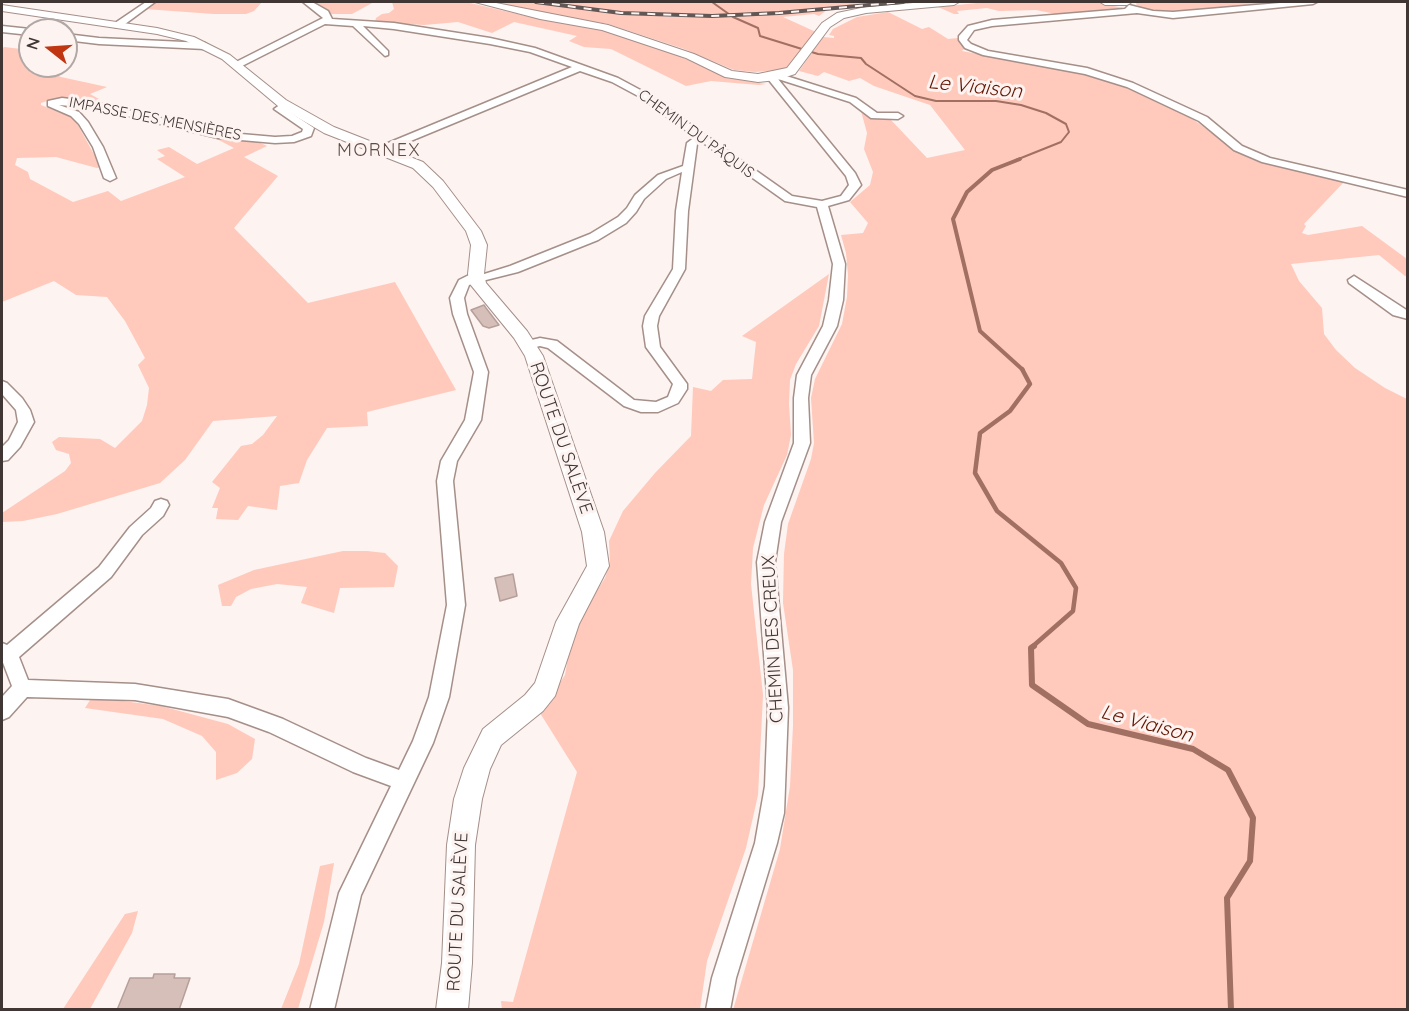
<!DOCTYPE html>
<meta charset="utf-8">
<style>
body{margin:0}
#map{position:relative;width:1409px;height:1011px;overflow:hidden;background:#fdf3f0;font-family:Quicksand,sans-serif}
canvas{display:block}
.frame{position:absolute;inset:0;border:3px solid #403735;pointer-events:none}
.north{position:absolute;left:18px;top:18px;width:60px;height:60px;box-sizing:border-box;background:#fdf3f0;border:2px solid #b1a8a5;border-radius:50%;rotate:287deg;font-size:16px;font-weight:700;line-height:24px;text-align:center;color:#403735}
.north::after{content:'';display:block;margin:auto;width:21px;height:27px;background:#c03611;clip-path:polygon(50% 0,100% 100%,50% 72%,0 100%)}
</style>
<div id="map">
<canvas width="1409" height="1011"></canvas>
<div class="frame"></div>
<div class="north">N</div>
</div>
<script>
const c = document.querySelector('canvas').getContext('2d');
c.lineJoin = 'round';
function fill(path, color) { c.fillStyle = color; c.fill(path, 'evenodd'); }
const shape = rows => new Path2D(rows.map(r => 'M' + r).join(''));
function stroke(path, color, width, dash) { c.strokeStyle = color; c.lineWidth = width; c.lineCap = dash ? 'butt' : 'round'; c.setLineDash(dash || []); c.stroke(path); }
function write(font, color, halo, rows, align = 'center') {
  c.font = font + ' Quicksand,sans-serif'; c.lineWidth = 6; c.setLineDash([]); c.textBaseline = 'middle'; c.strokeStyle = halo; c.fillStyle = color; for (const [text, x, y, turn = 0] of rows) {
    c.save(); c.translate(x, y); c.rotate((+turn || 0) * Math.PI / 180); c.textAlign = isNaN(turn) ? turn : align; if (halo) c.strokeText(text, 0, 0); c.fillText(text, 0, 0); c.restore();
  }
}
fill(shape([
 [155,2,262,2,254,11,246,14,214,14,145,9],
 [312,2,374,2,352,14,331,14],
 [392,2,466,2,543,20,599,29,677,55,728,78,766,84,759,85,711,81,686,86,611,49,584,47,569,41,577,36,514,22,492,33,458,22,424,25,375,22,376,18,382,14,389,13,394,9],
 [494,2,528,2,596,11,672,17,756,16,827,10,819,16,814,14,783,17,816,32,792,65,780,70,755,72,734,70,684,49,608,24,542,14],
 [546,2,888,2,778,12,716,15,623,12],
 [987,2,1097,2,1127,9,1124,11,1061,15,1036,10,999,11,987,8,957,11,959,14,954,14,938,7],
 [1137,2,1297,2,1171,14,1140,8,1136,4],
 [888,12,922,29,929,27,948,39,958,38,966,47,962,51,1107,79,1184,113,1240,153,1270,164,1344,182,1304,224,1306,226,1302,233,1308,235,1362,226,1407,259,1407,276,1405,276,1379,255,1291,264,1299,281,1322,308,1324,334,1336,350,1355,368,1385,388,1407,399,1407,1009,733,1010,780,849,790,786,793,726,793,670,783,603,784,554,788,524,811,459,814,443,811,398,815,379,842,324,847,297,848,275,846,253,841,235,863,233,868,223,850,202,870,185,873,172,864,149,867,133,861,111,869,118,891,120,927,158,965,150,930,105,874,86,860,78,849,81,824,72,818,76,799,71,823,37,834,38,834,36,829,35,833,29,857,17],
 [4,47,30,50,30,66,36,66,61,77,107,87,90,94,99,99,90,102,53,99,41,103,41,105,74,118,101,167,97,168,56,157,17,158,15,165,28,172,30,179,73,202,108,191,121,201,185,177,157,159,165,156,157,150,169,147,197,164,234,148,215,138,218,137,256,141,267,146,244,157,278,176,234,228,308,303,395,282,456,390,367,412,368,426,327,428,307,460,299,483,280,486,277,510,248,506,238,520,216,519,218,508,212,508,220,488,212,482,241,446,252,444,263,435,277,416,213,421,185,460,160,483,57,514,23,521,2,522,2,513,65,471,71,463,69,454,56,450,52,442,59,437,100,439,115,448,142,421,147,405,149,388,138,365,145,358,125,321,107,297,76,295,54,281,2,302,2,49],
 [829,274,819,326,796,364,790,380,789,404,791,435,787,455,764,505,753,548,751,584,763,695,758,795,746,848,707,961,700,1009,502,1010,501,1001,513,1002,577,772,540,713,565,675,571,640,579,619,605,578,610,563,609,541,623,511,655,473,691,436,693,387,711,391,723,380,752,379,756,342,742,336],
 [343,551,367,551,385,553,398,566,394,587,340,588,334,613,301,603,307,587,277,584,251,589,236,597,231,606,222,606,218,585,254,570],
 [92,697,161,706,228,724,255,739,252,759,237,773,216,780,216,752,202,736,163,719,85,708],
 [334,863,324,922,298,1009,281,1009,299,964,320,866],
 [138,911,132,933,90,1009,63,1009,125,914]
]), '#ffc9bc');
stroke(shape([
 [712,2,733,17,758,28,760,36,818,54,861,58,866,64,915,96,936,101,996,101,1021,105,1046,113,1066,124,1069,132,1061,142,1016,160]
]), '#a17063', 2);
stroke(shape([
 [1020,159,992,170,967,192,953,219,980,331,1023,370]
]), '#a17063', 4);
stroke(shape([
 [1022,369,1030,384,1010,411,980,433,975,473,997,511,1061,563,1076,588,1073,611,1032,647]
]), '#a17063', 4.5);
stroke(shape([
 [1034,646,1031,648,1032,685,1088,724,1193,749,1228,770,1253,818,1250,861,1227,898,1231,1010]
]), '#a17063', 6);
const building = shape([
 [484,305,486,308,499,325,489,328,483,326,471,310,484,305],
 [513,574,517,596,500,601,495,578,513,574],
 [154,974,175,974,174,978,190,978,179,1010,117,1010,130,978,153,978,154,974]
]);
fill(building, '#d7bfb9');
stroke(building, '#b69f9a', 1.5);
const minor = shape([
 [146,2,155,2,121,27,115,27,115,23,146,2],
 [303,2,312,2,328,11,332,19,394,23,490,38,535,48,618,78,646,93,792,196,822,201,841,196,849,185,846,176,768,79,768,75,780,74,856,98,877,113,898,113,903,116,898,119,871,118,850,102,778,79,855,173,861,185,849,200,828,206,845,264,843,300,837,326,811,375,808,398,810,443,781,522,775,562,788,708,784,813,777,843,736,978,730,1010,706,1010,712,978,755,843,765,786,768,708,757,562,765,522,794,443,794,398,797,375,823,326,829,300,833,264,817,207,785,201,702,142,697,144,688,211,685,269,659,316,657,326,660,347,687,384,687,389,678,403,658,412,641,412,624,406,548,348,540,346,528,349,521,345,523,342,540,338,557,341,634,400,656,402,668,397,673,384,646,347,643,326,645,316,673,269,676,211,682,172,666,179,644,199,636,212,626,223,598,240,518,272,474,283,469,285,464,298,467,314,488,372,481,420,457,461,453,481,465,605,449,697,433,743,361,895,334,1010,310,1010,339,893,391,786,353,772,269,732,228,717,135,700,27,697,9,717,2,720,2,697,12,686,2,660,2,643,7,645,99,567,130,527,151,508,155,501,161,499,167,501,169,505,163,516,142,535,111,577,19,657,28,680,135,684,228,699,283,719,366,758,399,770,413,741,429,697,447,605,437,481,441,461,465,420,474,372,453,314,450,298,459,280,471,274,481,275,510,266,590,234,618,217,627,208,635,195,658,175,683,166,687,143,695,137,640,97,612,82,580,71,384,152,376,152,376,148,572,67,530,52,490,44,394,29,363,26,388,51,388,55,385,56,353,26,325,24,240,67,234,67,234,63,323,18,303,2],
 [1292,2,1317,2,1313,4,1173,18,1137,13,992,26,974,30,967,40,971,44,988,51,1087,68,1133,83,1207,117,1242,146,1270,158,1408,190,1408,197,1262,162,1234,150,1199,121,1127,87,1085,74,983,55,965,48,959,40,959,36,968,26,992,20,1125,9,1129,5,1153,11,1173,12,1292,2],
 [2,26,30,29,33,30,30,30,30,35,2,32,2,26],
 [66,34,99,38,205,43,209,46,205,49,99,44,66,40,66,34],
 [62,98,95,102,218,132,275,137,292,136,302,132,303,129,274,109,284,102,289,105,285,109,314,128,311,136,294,142,275,143,218,138,95,108,59,105,79,112,88,122,103,147,116,178,110,181,104,178,93,147,79,124,71,116,48,106,48,101,62,98],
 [1354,276,1408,311,1408,319,1393,315,1349,283,1348,280,1354,276],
 [2,381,7,383,22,398,30,410,34,422,20,447,8,460,2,461,2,447,9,440,18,422,16,410,2,394,2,381]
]);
const major = shape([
 [475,2,491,2,608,25,694,54,732,71,758,74,787,68,822,23,837,13,866,7,925,2,959,2,954,5,866,13,844,18,830,27,795,74,777,80,758,82,725,77,686,58,602,30,540,19,475,2],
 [1100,2,1132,2,1127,5,1105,5,1100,2],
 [2,5,157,28,194,37,230,55,286,100,334,127,423,162,443,181,481,231,487,245,484,274,486,283,527,331,543,356,604,532,609,566,579,624,555,696,543,711,501,745,490,769,482,799,475,845,472,963,468,1010,436,1010,442,963,447,845,454,799,464,768,483,729,525,695,535,683,556,622,587,566,582,532,525,356,514,338,470,284,468,274,471,245,466,231,433,187,413,168,324,133,278,106,222,59,186,41,157,34,2,11,2,5]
]);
stroke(minor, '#a58f89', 3);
stroke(major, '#a58f89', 2);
fill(minor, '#fff');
fill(major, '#fff');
const rail = shape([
 [536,2,621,13,712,16,779,13,903,2]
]);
stroke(rail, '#615755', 4);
stroke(rail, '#fdf3f0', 2, [8]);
write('15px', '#403735', '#fdf3f0', [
 ["IMPASSE DES MENSIÈRES",155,119,11],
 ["CHEMIN DU PÂQUIS",696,134,36]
]);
c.letterSpacing = '1.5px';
write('18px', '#614d48', '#fdf3f0', [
 ["MORNEX",379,151]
]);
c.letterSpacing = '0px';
write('18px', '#403735', '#fdf3f0', [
 ["ROUTE DU SALÈVE",561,438,71],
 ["CHEMIN DES CREUX",773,639,-93],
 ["ROUTE DU SALÈVE",458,912,-87]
]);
write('italic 20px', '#641501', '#fdf3f0', [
 ["Le Viaison",975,87,6],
 ["Le Viaison",1147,724,15]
]);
</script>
